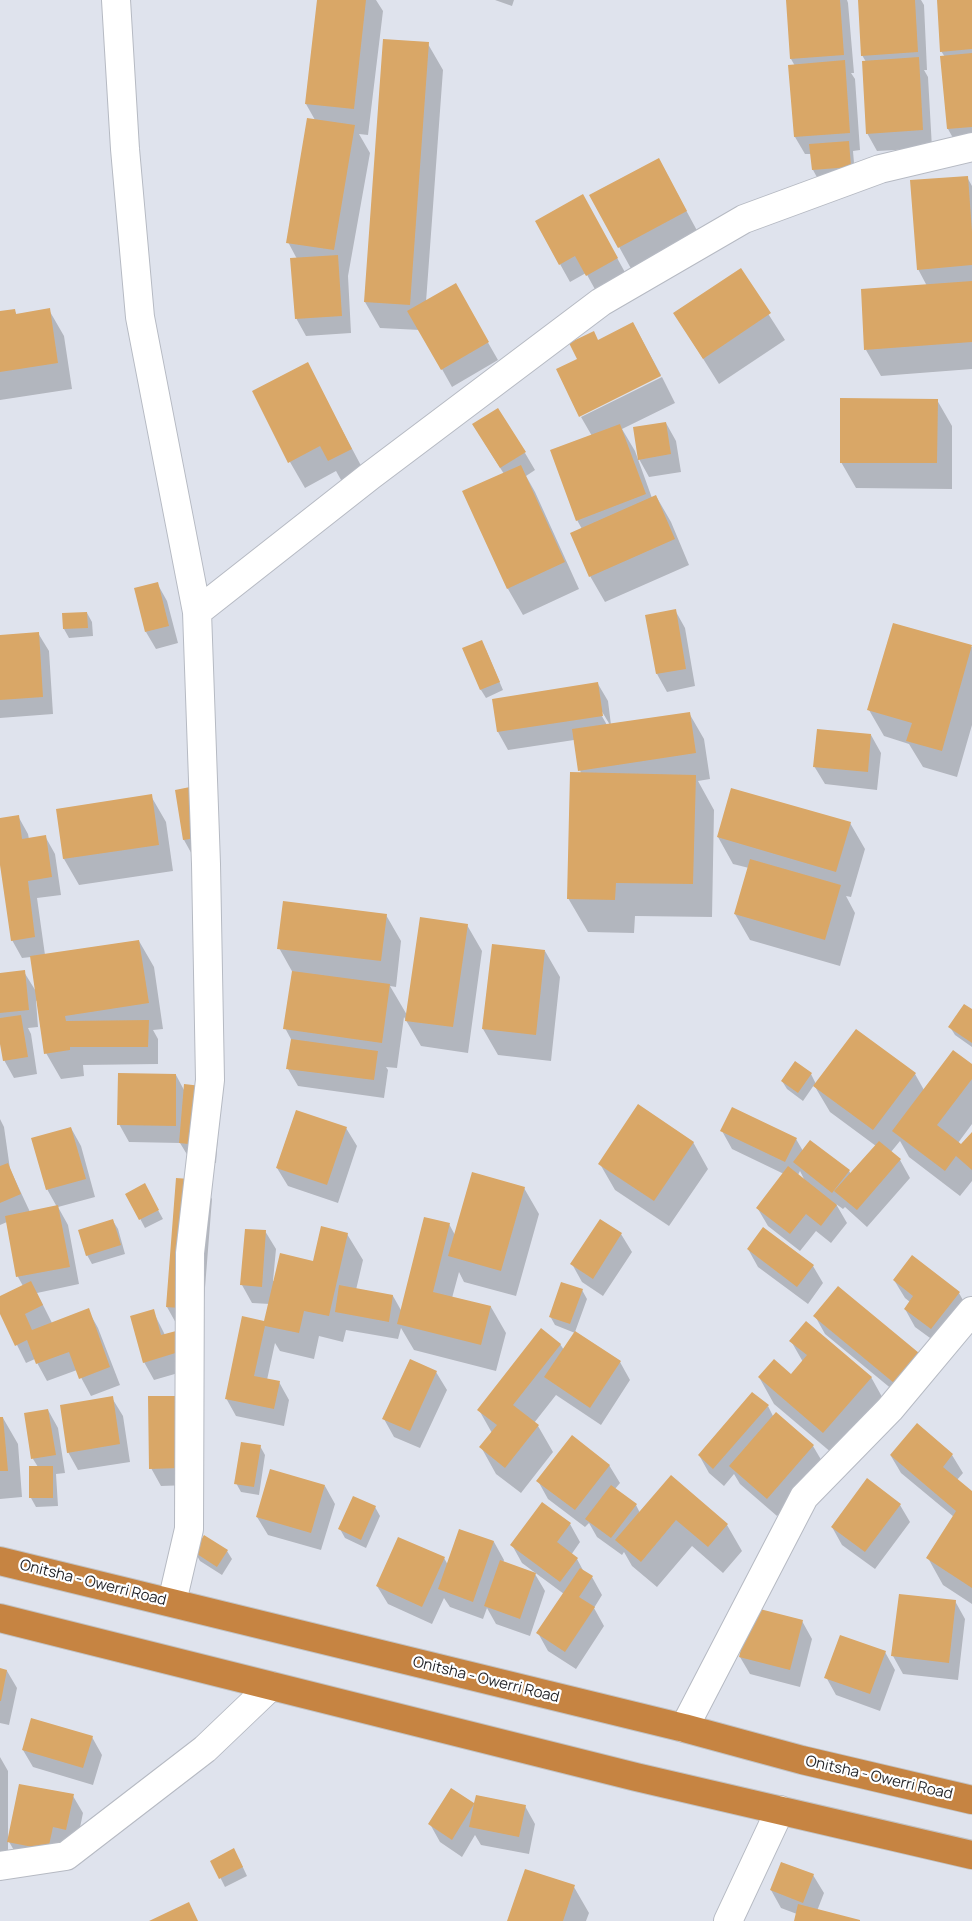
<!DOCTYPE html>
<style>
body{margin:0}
canvas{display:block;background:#dfe3ed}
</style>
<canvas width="972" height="1921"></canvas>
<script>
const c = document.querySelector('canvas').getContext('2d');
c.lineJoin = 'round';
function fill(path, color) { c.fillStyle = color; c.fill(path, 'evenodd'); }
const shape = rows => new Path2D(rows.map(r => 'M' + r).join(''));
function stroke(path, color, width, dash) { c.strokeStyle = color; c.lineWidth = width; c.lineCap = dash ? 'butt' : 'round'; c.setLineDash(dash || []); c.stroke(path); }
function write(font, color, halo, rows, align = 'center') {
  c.font = font + ' Manrope,sans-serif'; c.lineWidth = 4.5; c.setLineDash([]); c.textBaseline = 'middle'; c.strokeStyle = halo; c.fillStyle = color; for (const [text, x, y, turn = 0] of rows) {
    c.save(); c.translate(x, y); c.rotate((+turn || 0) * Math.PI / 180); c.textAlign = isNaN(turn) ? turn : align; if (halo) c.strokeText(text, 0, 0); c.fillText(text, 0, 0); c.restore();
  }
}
fill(shape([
 [318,0,376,0,383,11,368,135,359,134,370,153,348,276,351,333,306,336,296,318,297,259,288,242,315,120,306,104],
 [495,0,514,0,512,6],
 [787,0,847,0,848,3,854,73,851,73,855,79,860,150,853,151,855,175,818,179,813,170,811,154,805,154,795,137,795,66,791,59],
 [859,0,921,0,924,5,927,70,924,70,928,77,932,148,877,151,867,133,866,62,862,55],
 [938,0,972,0,972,146,958,147,948,129,941,57,945,57,941,51],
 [428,44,443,70,426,302,455,285,498,360,452,387,420,330,380,328,365,302],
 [659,160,701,238,634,274,591,196],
 [967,177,972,186,972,369,881,376,866,350,927,286,918,269],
 [593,214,627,276,597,293,586,273,570,282,536,221],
 [740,270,785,340,719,384,675,314],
 [14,310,17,315,49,310,64,336,72,389,0,400,0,312],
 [633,323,661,375,580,415,578,359,598,341],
 [307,364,366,475,345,487,336,471,305,488,290,462],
 [662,377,675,403,622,429,635,451,652,498,656,496,671,522,689,565,605,602,590,576,582,529,577,520,592,436,581,417],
 [937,400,952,426,952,489,856,488,841,462],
 [666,423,676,441,681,472,649,477,639,459],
 [484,442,525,453,535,470,526,476,535,492,579,589,523,615,508,589,464,492,504,474],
 [157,583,167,601,178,643,156,649,146,632],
 [675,610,685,628,695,686,667,692,657,674,646,616],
 [87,613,92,622,93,636,69,638,64,629],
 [893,625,972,647,972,725,957,777,923,767,909,744,884,736,869,710],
 [38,633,49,651,53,714,0,718,0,636],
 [486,650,503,690,486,698,481,690],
 [598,684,608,701,611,725,689,713,704,739,710,779,698,781,714,810,712,917,635,916,634,933,588,932,568,898,581,774,574,740,508,750,498,732,493,700],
 [601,710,610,725,607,725,599,711],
 [871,735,881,753,877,790,825,784,814,766],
 [200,786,194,858,184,840,176,791],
 [151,796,166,822,173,871,79,885,64,859,57,810],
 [18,816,28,834,29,839,45,836,55,854,61,895,37,898,45,955,139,941,154,967,163,1029,153,1030,158,1039,158,1064,83,1065,84,1076,61,1079,46,1053,38,1000,36,1001,38,1027,28,1028,31,1034,37,1074,14,1078,4,1060,0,1036,0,974,24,972,37,993,31,957,22,958,12,940,0,856,0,819],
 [850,823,865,849,851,897,846,896,855,913,840,966,750,940,735,914,749,868,733,864,718,837],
 [386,915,401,941,396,987,390,986,407,1015,467,925,482,951,468,1053,421,1046,404,1017,397,1068,386,1067,388,1070,384,1098,298,1086,288,1069,292,1041,285,1028,293,973,279,948],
 [545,951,560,977,551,1061,498,1055,483,1029],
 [972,1011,972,1047,955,1035,950,1027],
 [972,1065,972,1124,958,1143,961,1146,972,1133,972,1181,960,1196,909,1157,900,1141,891,1152,900,1160,910,1178,867,1227,845,1207,843,1209,836,1204,847,1223,831,1243,816,1231,800,1251,768,1226,758,1209,784,1174,732,1149,722,1131,796,1139,803,1151,849,1171,851,1174,876,1146,830,1112,814,1085,803,1101,787,1089,782,1081,811,1074,816,1084,915,1074,924,1090],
 [800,1171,805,1181,798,1175],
 [176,1075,184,1090,220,1106,216,1163,191,1161,180,1143,129,1142,119,1124],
 [0,1119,4,1127,10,1169,30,1212,57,1207,47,1189,71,1128,81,1146,95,1197,58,1207,68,1225,79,1284,37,1293,52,1323,88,1310,98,1328,120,1385,91,1396,77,1370,47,1381,35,1359,26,1363,0,1311,0,1297,23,1286,18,1277,7,1222,0,1225],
 [346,1128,357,1146,338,1203,288,1186,277,1168],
 [693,1142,708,1169,669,1226,615,1190,600,1164],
 [202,1181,212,1199,202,1326,177,1325,167,1307],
 [144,1185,163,1219,145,1228,127,1194],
 [524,1188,539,1214,516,1296,464,1282,459,1272,452,1298,491,1307,506,1333,496,1371,414,1350,401,1328,398,1339,346,1330,343,1342,319,1336,314,1359,280,1351,275,1343,267,1380,279,1382,289,1400,284,1426,236,1416,226,1398,265,1325,270,1304,252,1303,242,1285,265,1231,276,1249,273,1281,275,1281,314,1262,347,1234,363,1260,356,1290,393,1296,402,1312,449,1224,455,1235],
 [113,1221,118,1229,125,1254,92,1264,87,1255],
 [621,1234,632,1252,603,1296,582,1282,572,1264],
 [748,1249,813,1266,823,1283,808,1304,758,1267],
 [894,1280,959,1293,969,1311,941,1346,915,1327,905,1309,910,1302,905,1298],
 [838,1288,905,1400,825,1334,815,1316],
 [582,1290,587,1299,575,1332,620,1362,630,1380,601,1425,556,1395,534,1423,538,1426,553,1452,521,1493,496,1474,481,1447,492,1433,479,1410,560,1344,564,1350,575,1333,555,1325,550,1316],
 [153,1311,165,1335,192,1369,154,1380,144,1362],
 [791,1341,871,1377,886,1404,839,1459,774,1404,759,1377,791,1375,803,1362],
 [436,1372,447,1390,420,1448,394,1437,384,1419],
 [112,1398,123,1416,130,1462,78,1470,68,1452],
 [149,1398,189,1485,161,1486,151,1468],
 [768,1406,773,1416,813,1446,823,1463,777,1516,740,1484,734,1474,724,1486,709,1473,699,1455],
 [48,1410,58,1428,65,1473,56,1474,58,1506,36,1507,31,1498,38,1467,33,1459],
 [0,1418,3,1418,18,1444,22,1497,0,1499],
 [917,1425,952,1455,963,1473,957,1480,972,1493,972,1604,943,1585,928,1558,954,1517,901,1473,891,1456],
 [260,1446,265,1455,259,1495,241,1492,236,1483],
 [609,1465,620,1483,615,1489,636,1505,640,1513,727,1525,742,1551,723,1573,692,1546,657,1587,632,1566,624,1552,622,1555,597,1537,589,1523,585,1527,548,1499,538,1481],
 [325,1486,335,1504,321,1550,268,1535,257,1517],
 [900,1505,910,1522,875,1569,842,1545,832,1527],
 [375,1507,380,1516,366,1548,345,1538,340,1529],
 [570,1524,580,1542,571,1555,577,1559,584,1572,592,1577,602,1595,594,1608,604,1626,576,1669,548,1651,538,1633,564,1594,522,1563,512,1545],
 [460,1531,494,1542,504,1560,503,1563,535,1574,545,1591,530,1636,496,1624,487,1608,483,1619,450,1607,444,1598,432,1624,388,1604,377,1586,444,1558,448,1565],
 [227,1551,232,1559,222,1575,200,1561,195,1552],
 [955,1601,965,1619,958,1680,903,1674,893,1656],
 [802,1621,812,1639,800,1687,750,1674,740,1657],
 [885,1652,895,1670,880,1711,836,1695,826,1677],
 [0,1669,7,1671,17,1688,9,1725,0,1723],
 [92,1737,102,1755,93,1785,33,1767,23,1750],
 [0,1757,8,1771,8,1838,73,1796,83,1813,76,1847,19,1859,8,1840,8,1864,0,1864],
 [451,1790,475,1805,525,1806,535,1824,529,1854,481,1845,475,1835,462,1857,440,1842,430,1824],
 [239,1859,247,1876,225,1887,212,1861],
 [813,1875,824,1893,817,1911,858,1921,795,1921,797,1914,781,1908,771,1890],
 [574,1887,589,1913,586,1921,508,1921]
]), '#0003');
fill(shape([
 [317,0,366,0,354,109,305,104],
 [786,0,840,0,844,55,790,59],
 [858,0,915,0,918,52,861,56],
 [937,0,972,0,972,49,940,52],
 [383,39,429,42,410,305,364,302],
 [972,53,972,127,947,129,940,56],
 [919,57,923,130,866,134,862,61],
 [845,60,850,133,794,137,788,65],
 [307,118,355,125,334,250,286,243],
 [849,141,851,167,812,170,809,144],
 [659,158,687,211,618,248,589,195],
 [968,176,972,232,972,265,917,270,910,180],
 [583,194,618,258,586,276,575,256,559,265,535,221],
 [338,255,342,316,295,319,290,258],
 [741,268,771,313,703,359,673,313],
 [972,281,972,342,864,350,861,289],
 [456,283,489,342,441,370,407,311],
 [50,308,58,363,0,372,0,311,15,309,16,314],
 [633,322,661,376,579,417,556,369,577,359,569,343,594,331,598,340],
 [308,362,352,449,328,461,320,446,288,463,252,391],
 [840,398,938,399,937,463,840,463],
 [498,408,526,452,500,468,472,424],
 [666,422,671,454,638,460,633,427],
 [620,424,646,494,576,521,550,450],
 [521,465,565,562,507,589,462,491],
 [656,495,675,539,589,577,570,533],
 [158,582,169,626,145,632,134,588],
 [676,609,686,669,656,674,645,615],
 [87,612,88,628,63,629,62,613],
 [893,623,972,645,942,751,906,741,912,723,867,710],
 [39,632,43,697,0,700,0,635],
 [482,640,500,682,480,690,462,648],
 [598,682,603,716,497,732,492,699],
 [690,712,696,753,578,771,572,729],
 [817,729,871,734,868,772,813,767],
 [570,772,696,775,693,884,616,883,615,900,567,899],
 [200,785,209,836,183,840,175,790],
 [731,788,851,822,836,872,717,837],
 [152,794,159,845,63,859,56,809],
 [19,815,22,839,46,835,52,877,28,881,35,937,11,941,0,865,0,818],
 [750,859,841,885,825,940,734,914],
 [283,901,387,914,381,961,277,949],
 [420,917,468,924,453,1027,405,1021],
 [139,940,149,1003,65,1016,66,1021,149,1020,148,1047,70,1047,70,1050,44,1054,30,956],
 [492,944,545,950,536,1035,482,1029],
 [25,970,29,1010,0,1013,0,973],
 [292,971,390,984,382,1043,283,1029],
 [964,1004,972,1009,972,1043,948,1027],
 [21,1015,28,1057,3,1061,0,1044,0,1018],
 [856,1029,916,1073,873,1130,813,1086],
 [291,1039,378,1051,374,1080,286,1069],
 [953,1050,972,1064,972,1079,937,1125,961,1144,972,1132,972,1170,956,1156,945,1171,892,1131],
 [795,1061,812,1073,798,1093,781,1081],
 [118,1073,176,1074,176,1126,117,1125],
 [184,1084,210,1087,206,1146,179,1143],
 [638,1104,694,1142,654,1201,598,1164],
 [732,1107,797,1138,785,1162,720,1131],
 [296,1110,347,1127,327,1185,276,1168],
 [71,1127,86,1179,46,1190,31,1138],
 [810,1140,850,1170,832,1193,793,1162],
 [879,1141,901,1159,857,1210,834,1191],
 [8,1163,21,1194,0,1203,0,1166],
 [788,1166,837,1205,821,1226,806,1214,790,1234,756,1208],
 [472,1172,525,1187,501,1271,448,1256],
 [176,1178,203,1180,193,1309,166,1307],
 [145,1183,159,1210,139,1220,125,1194],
 [58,1205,70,1267,16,1277,5,1216],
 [424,1217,450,1223,433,1292,491,1306,481,1345,397,1324],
 [113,1219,121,1245,86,1256,78,1230],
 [600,1219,622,1233,593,1279,570,1264],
 [321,1226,348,1233,329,1316,304,1311,299,1333,265,1326,254,1376,280,1381,274,1409,225,1399,242,1316,264,1321,280,1253,313,1261],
 [763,1227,814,1265,797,1287,747,1249],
 [245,1229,266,1230,262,1287,240,1285],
 [912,1255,960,1292,931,1329,904,1309,913,1296,893,1280],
 [31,1281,43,1305,25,1314,32,1330,89,1308,110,1367,79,1379,69,1352,36,1364,27,1340,15,1346,0,1314,0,1296],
 [561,1282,583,1289,570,1324,549,1317],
 [339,1285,393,1295,389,1322,335,1312],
 [838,1286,919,1353,894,1383,813,1316],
 [154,1309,161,1335,176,1331,182,1351,143,1363,130,1316],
 [806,1321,872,1377,823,1433,758,1377,774,1359,791,1374,807,1355,789,1341],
 [541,1328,561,1344,513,1405,539,1425,505,1468,479,1447,497,1425,477,1410],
 [575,1331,621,1361,590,1408,544,1377],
 [410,1359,437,1371,410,1431,382,1419],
 [752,1392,769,1405,713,1469,698,1455],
 [113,1396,120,1444,67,1453,60,1405],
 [148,1396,179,1396,180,1468,149,1469],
 [48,1409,56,1455,31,1459,24,1413],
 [776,1412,814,1445,767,1499,729,1466],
 [0,1417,3,1417,8,1471,0,1471],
 [917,1423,953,1454,943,1467,972,1491,972,1588,926,1558,956,1511,890,1455],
 [572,1435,610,1465,575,1510,536,1481],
 [241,1442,261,1445,254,1487,234,1484],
 [29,1466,53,1466,53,1498,29,1498],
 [270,1469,325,1485,311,1533,256,1517],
 [671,1475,728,1524,708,1547,676,1520,641,1562,615,1540],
 [867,1478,901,1504,865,1552,831,1527],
 [611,1485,637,1504,611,1538,585,1519],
 [353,1496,376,1506,361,1540,338,1529],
 [542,1502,571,1523,557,1542,578,1558,560,1582,510,1545],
 [459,1529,494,1541,473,1602,438,1589],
 [204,1535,228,1550,217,1567,194,1552],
 [398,1537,445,1557,422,1607,376,1586],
 [500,1560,536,1573,520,1619,484,1606],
 [580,1568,593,1576,579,1597,595,1607,565,1652,536,1633],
 [899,1594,956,1600,949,1663,891,1656],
 [752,1607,803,1620,790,1670,739,1657],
 [840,1635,886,1651,870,1694,824,1678],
 [0,1668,7,1670,1,1701,0,1701],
 [31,1718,93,1736,83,1768,22,1750],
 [19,1784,74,1794,66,1830,53,1827,48,1850,7,1842],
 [451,1788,474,1803,476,1795,526,1805,519,1837,469,1827,474,1804,452,1840,428,1824],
 [234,1848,243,1867,219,1879,210,1861],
 [781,1862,814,1874,803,1903,770,1890],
 [525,1869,575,1885,563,1921,507,1921],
 [189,1902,198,1921,149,1921],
 [798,1904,860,1920,860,1921,794,1921]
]), '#d9a767');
const minor = shape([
 [116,0,125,149,140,317,197,612,206,864,210,1080,190,1253,189,1529,172,1602],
 [197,612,370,476,601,302,744,219,880,169,972,147],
 [684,1728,804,1497,890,1409,972,1311],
 [0,1866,66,1856,205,1749,271,1686],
 [728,1921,780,1810]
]);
const highway = shape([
 [0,1561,684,1728,802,1760,972,1800],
 [0,1618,636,1777,972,1855]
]);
stroke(minor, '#b6bac3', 30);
stroke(highway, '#c2c3c4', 30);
stroke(minor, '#fff', 28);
stroke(highway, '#c68442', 28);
write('15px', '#26272b', '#fff', [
 ["Onitsha - Owerri Road",93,1583,14],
 ["Onitsha - Owerri Road",486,1680,14],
 ["Onitsha - Owerri Road",879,1778,13]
]);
</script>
